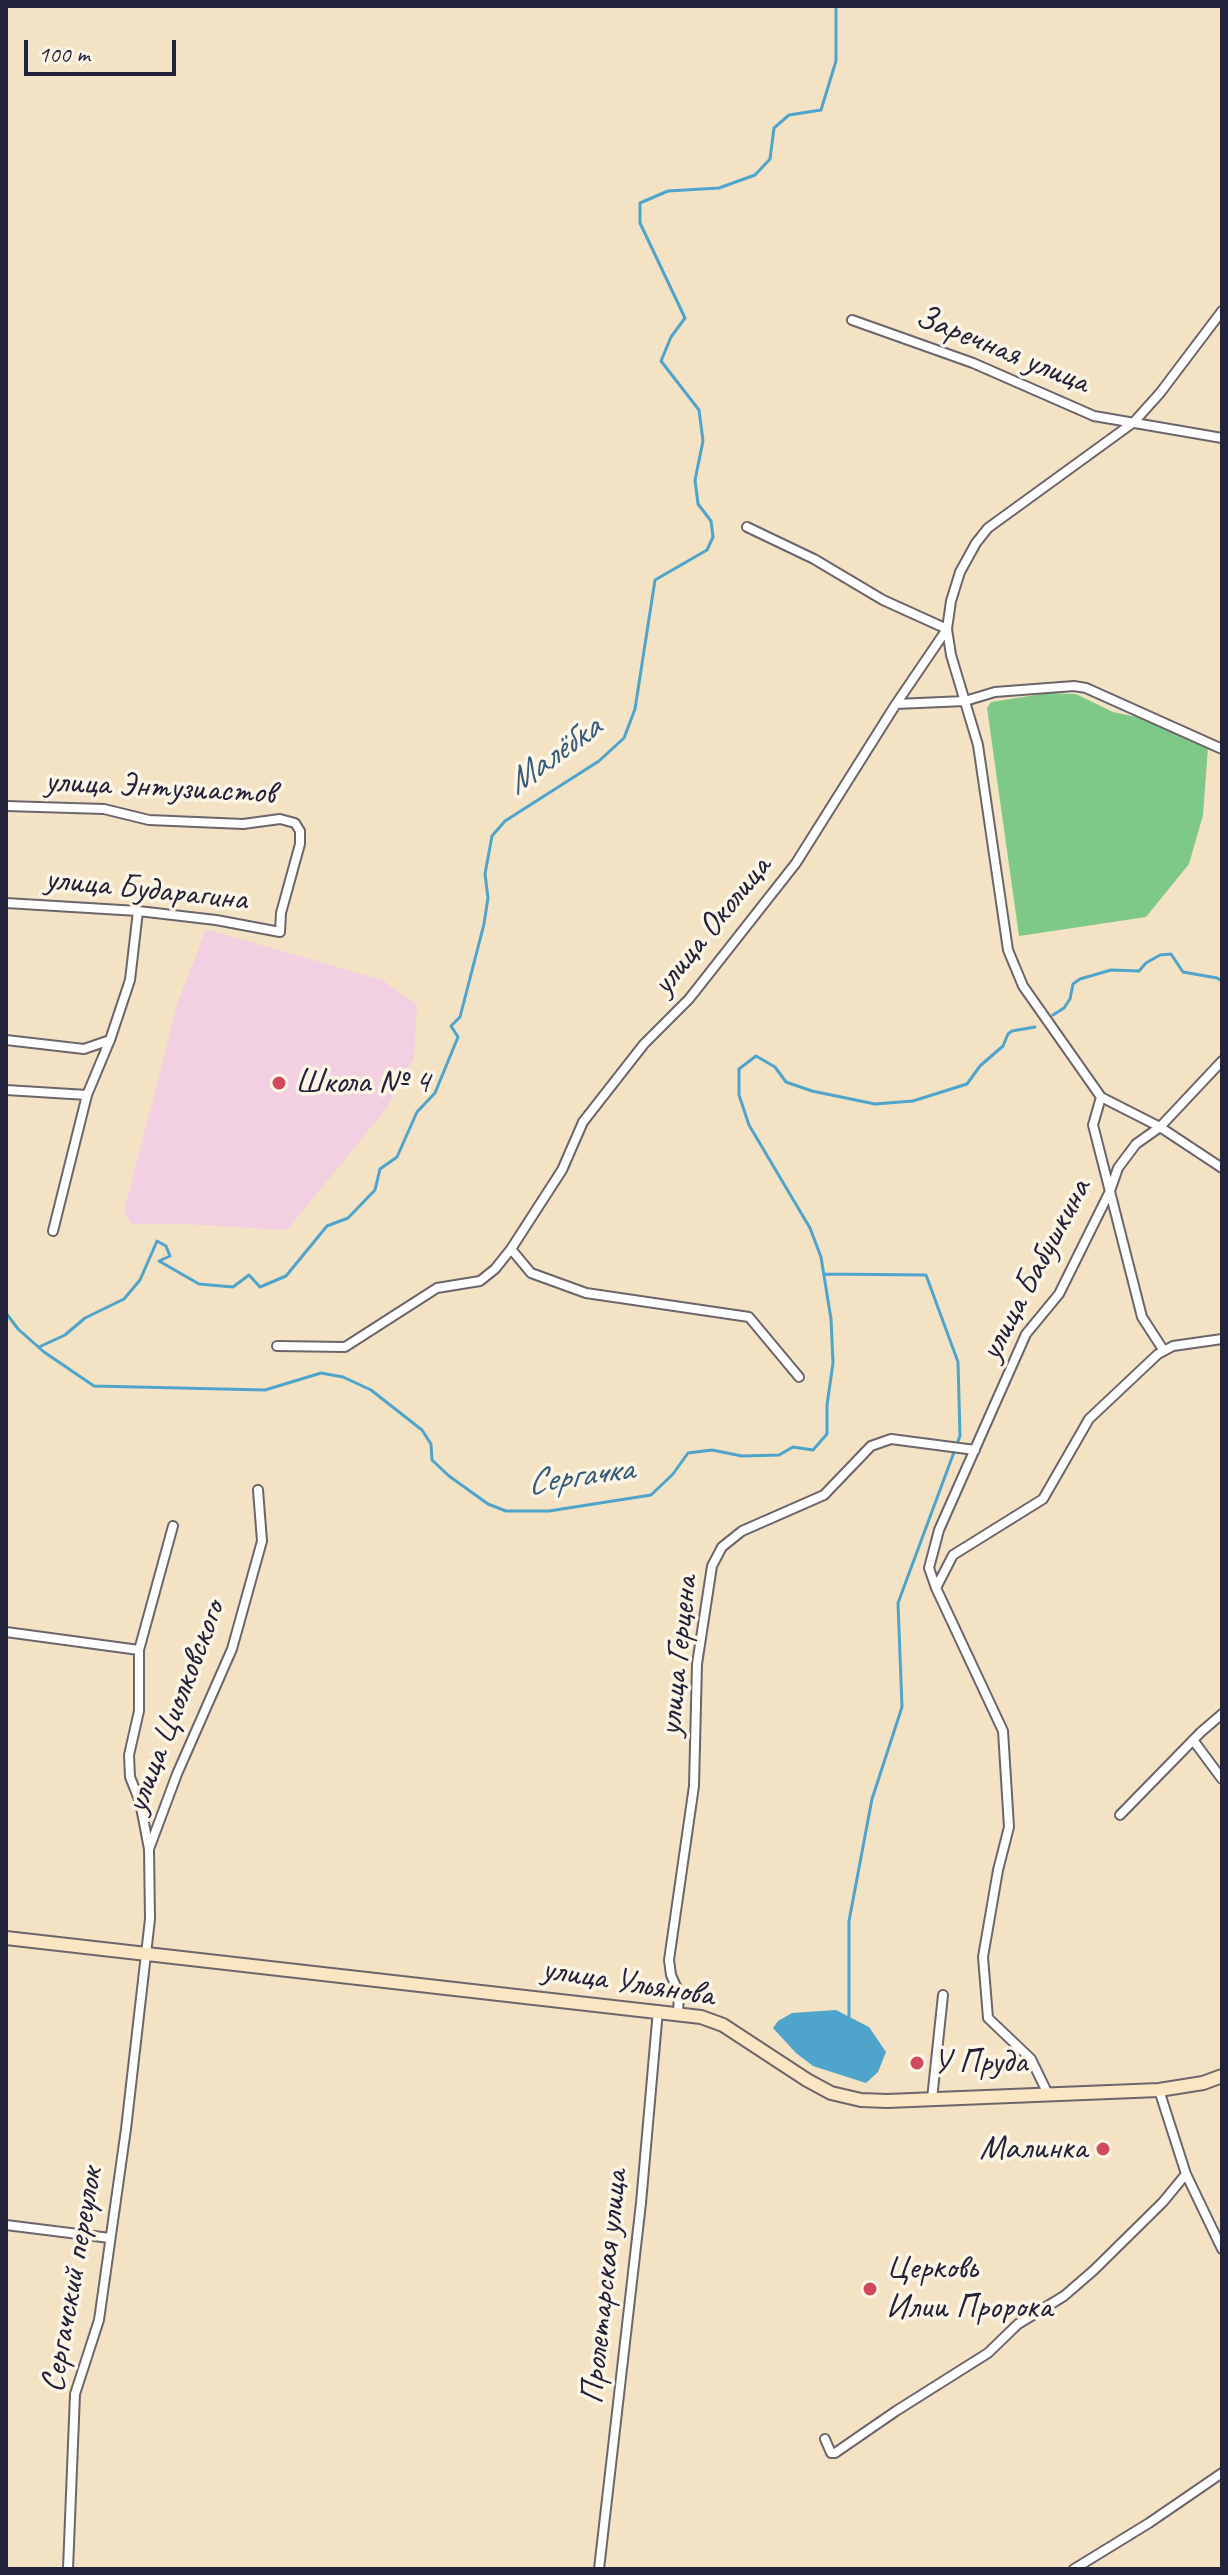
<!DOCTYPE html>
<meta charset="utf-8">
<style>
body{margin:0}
#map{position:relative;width:1228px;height:2575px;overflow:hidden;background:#f4e2c5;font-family:Caveat,sans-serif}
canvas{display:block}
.frame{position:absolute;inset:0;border:8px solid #22223b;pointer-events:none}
.scale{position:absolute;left:24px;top:40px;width:152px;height:36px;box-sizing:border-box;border:4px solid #22223b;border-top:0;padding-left:10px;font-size:24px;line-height:28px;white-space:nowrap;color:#22223b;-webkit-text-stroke:6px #fcf5e5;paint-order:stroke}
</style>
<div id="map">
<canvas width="1228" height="2575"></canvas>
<div class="frame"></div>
<div class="scale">100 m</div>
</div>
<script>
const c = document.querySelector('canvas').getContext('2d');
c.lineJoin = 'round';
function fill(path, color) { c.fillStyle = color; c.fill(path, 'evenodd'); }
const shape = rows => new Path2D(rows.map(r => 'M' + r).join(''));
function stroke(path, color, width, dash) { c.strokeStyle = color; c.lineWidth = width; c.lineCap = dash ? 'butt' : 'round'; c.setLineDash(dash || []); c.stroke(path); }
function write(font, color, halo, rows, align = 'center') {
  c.font = font + ' Caveat,sans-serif'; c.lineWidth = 7; c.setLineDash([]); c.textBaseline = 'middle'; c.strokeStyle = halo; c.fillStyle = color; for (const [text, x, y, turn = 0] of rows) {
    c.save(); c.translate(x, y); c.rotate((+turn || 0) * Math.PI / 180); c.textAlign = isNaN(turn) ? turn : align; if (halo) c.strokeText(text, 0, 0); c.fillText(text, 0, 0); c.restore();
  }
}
fill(shape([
 [206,929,382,980,417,1005,414,1058,387,1108,287,1230,185,1224,131,1224,124,1212,177,1005]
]), '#f2cfe1');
fill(shape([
 [1049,693,1076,694,1113,712,1137,717,1208,747,1203,815,1189,864,1146,917,1019,936,987,708,991,702]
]), '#7ec988');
fill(shape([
 [836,2010,869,2027,886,2052,878,2072,866,2083,813,2066,796,2053,773,2028,778,2021,792,2013]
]), '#4ea4ca');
stroke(shape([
 [1053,1015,1064,1008,1070,999,1073,984,1080,979,1111,970,1139,971,1146,963,1160,955,1171,954,1183,972,1217,978,1222,981],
 [824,1274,926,1275,958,1362,960,1436,898,1603,902,1707,872,1799,849,1921,849,2017],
 [6,1313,18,1329,44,1352,94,1386,265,1390,321,1373,343,1377,371,1390,422,1430,431,1444,432,1460,449,1476,488,1504,506,1511,549,1511,651,1495,673,1474,688,1453,712,1450,742,1456,779,1455,793,1447,813,1450,827,1434,827,1405,833,1363,831,1319,821,1257,810,1228,749,1125,739,1095,739,1069,756,1056,775,1067,786,1082,812,1091,875,1104,913,1101,967,1084,980,1066,1003,1046,1008,1034,1012,1031,1035,1027],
 [39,1347,65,1335,85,1318,124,1299,140,1280,157,1241,166,1246,170,1256,159,1261,199,1284,233,1287,249,1275,260,1287,286,1276,327,1226,348,1218,375,1190,380,1169,397,1157,417,1112,435,1093,458,1037,451,1026,460,1017,484,924,488,898,485,874,492,836,505,821,599,761,624,738,635,709,655,580,707,550,713,537,711,521,698,504,695,480,703,441,699,410,661,361,671,337,685,318,640,223,640,203,668,191,719,188,755,175,770,159,774,128,789,115,821,110,836,61,836,6]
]), '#4ea4ca', 3);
const street = shape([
 [1222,311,1160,393,1134,422,988,528,976,543,960,572,951,601,947,629,951,655,978,745,1008,950,1023,986,1101,1097,1160,1127,1222,1168],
 [852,320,973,363,1094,416,1222,438],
 [747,527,814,559,883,600,947,629],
 [896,704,965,701,995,692,1074,686,1086,688,1222,749],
 [6,806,104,809,149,820,243,824,280,819,295,823,300,831,300,844,281,913,280,932,216,920,138,911,6,903],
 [6,1040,84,1049,110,1040,130,980,138,911],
 [6,1090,87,1095,110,1040],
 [1101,1097,1093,1125,1142,1317,1164,1351],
 [53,1231,87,1095],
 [511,1249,531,1273,586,1293,749,1317,799,1377],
 [277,1346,345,1347,437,1288,480,1281,495,1269,511,1249,562,1170,583,1122,644,1044,689,999,796,863,896,704,947,629],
 [936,1588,929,1568,939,1530,1026,1334,1059,1294,1110,1191,1118,1168,1136,1144,1160,1127,1222,1061],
 [6,1632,139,1650],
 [1193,1740,1222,1779],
 [1120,1815,1201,1732,1222,1714],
 [149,1849,140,1802,130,1777,129,1755,139,1711,139,1650,173,1526],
 [678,2013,679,1993,671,1975,669,1960,694,1786,697,1664,712,1566,722,1547,742,1531,824,1495,871,1446,891,1439,975,1450],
 [1159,2090,1186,2174,1222,2249],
 [1048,2094,1031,2059,988,2018,983,1957,998,1870,1009,1827,1003,1731,936,1588,953,1555,1043,1499,1089,1419,1158,1354,1173,1346,1222,1339],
 [932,2099,943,1995],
 [6,2225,110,2238],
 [825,2439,831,2453,835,2453,896,2411,988,2353,1018,2324,1064,2296,1094,2270,1163,2202,1186,2174],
 [68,2569,75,2394,99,2320,126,2129,150,1919,149,1849,177,1774,232,1649,262,1541,258,1490],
 [599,2569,641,2203,658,2010],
 [1074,2569,1149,2523,1222,2473]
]);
const secondary = shape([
 [6,1938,701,2017,723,2025,807,2080,831,2093,861,2100,887,2101,1159,2090,1203,2083,1222,2076]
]);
stroke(street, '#6c656b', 12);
stroke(secondary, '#6c656b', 16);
stroke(street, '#fff', 8);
stroke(secondary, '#fbe6c3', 12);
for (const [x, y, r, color] of [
 [279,1083,8,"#d1495b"],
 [917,2063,8,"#d1495b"],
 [1103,2149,8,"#d1495b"],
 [870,2289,8,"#d1495b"]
]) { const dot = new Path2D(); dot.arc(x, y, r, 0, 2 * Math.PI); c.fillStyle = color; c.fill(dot); stroke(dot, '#fcf5e5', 3); }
write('34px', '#22223b', '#fcf5e5', [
 ["Заречная улица",1002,350,22],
 ["улица Энтузиастов",160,788,3],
 ["улица Бударагина",146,890,6],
 ["улица Околица",712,926,-51],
 ["улица Бабушкина",1036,1270,-62],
 ["улица Герцена",679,1656,-84],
 ["улица Циолковского",176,1707,-69],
 ["улица Ульянова",628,1983,9],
 ["Сергачский переулок",73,2280,-80],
 ["Пролетарская улица",605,2287,-84]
]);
write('34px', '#22223b', '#fcf5e5', [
 ["Школа № 4",295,1083],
 ["У Пруда",933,2063],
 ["Малинка",1087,2149,"right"],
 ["Церковь",886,2269],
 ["Илии Пророка",886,2308]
], 'left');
write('italic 36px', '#365c7b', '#fcf5e5', [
 ["Малёбка",554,756,-36],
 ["Сергачка",580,1477,-8]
]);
</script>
